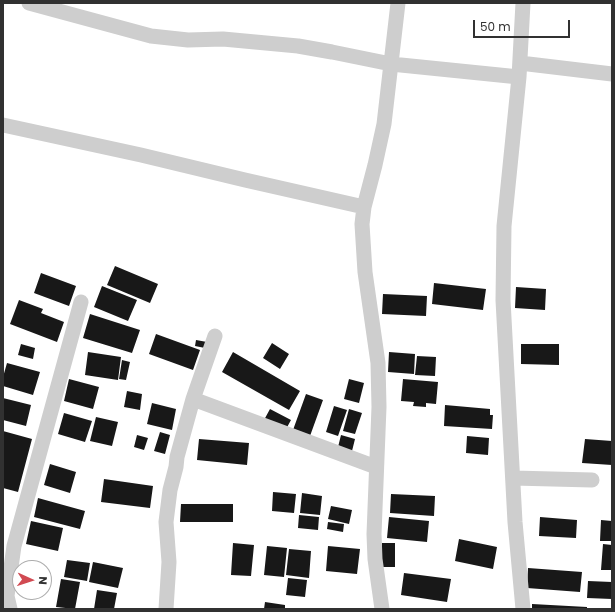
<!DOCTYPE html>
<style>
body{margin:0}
#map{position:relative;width:615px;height:612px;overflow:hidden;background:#fff;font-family:Poppins,sans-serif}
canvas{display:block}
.frame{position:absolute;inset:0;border:4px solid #313131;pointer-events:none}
.north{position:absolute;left:12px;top:560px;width:40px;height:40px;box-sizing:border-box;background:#fff;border:1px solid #adadad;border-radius:50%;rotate:93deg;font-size:11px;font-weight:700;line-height:16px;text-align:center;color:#313131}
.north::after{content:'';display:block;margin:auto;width:14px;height:18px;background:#d14a52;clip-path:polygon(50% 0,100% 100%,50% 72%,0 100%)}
.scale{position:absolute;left:473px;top:20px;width:97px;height:18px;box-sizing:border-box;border:2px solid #313131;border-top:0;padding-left:5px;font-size:12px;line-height:14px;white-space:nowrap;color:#313131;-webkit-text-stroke:3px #fff;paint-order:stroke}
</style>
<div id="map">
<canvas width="615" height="612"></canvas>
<div class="frame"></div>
<div class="north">N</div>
<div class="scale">50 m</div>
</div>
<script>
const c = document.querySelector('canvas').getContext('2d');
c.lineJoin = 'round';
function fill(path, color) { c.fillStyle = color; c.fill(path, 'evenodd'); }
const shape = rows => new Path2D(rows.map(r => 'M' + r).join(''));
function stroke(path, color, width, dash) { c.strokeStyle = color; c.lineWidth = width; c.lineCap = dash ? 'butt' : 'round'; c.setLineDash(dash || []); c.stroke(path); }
fill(shape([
 [115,266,158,284,150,303,107,285],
 [41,273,76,286,69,306,34,293],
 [434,283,486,289,483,310,432,304],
 [102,286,137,300,128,321,94,307],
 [516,287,546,289,545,310,515,308],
 [383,294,427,296,426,316,382,314],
 [19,300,43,309,41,313,64,322,57,342,10,324],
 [90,314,140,330,132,353,83,338],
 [156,334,200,350,193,370,149,354],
 [196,340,207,342,205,348,195,346],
 [272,343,289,354,280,369,263,358],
 [21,344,35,348,33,359,18,355],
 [521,344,559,344,559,365,521,364],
 [88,352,121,357,118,380,85,375],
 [233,352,300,391,289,410,222,372],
 [389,352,415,354,414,374,388,372],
 [417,356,436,357,435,376,415,375],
 [122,360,130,362,126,380,119,379],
 [7,363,40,372,33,395,3,386,3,377],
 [69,379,99,387,93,409,64,401],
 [349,379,364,383,359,403,344,399],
 [403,379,438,382,436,404,426,403,426,407,413,406,414,402,401,401],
 [127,391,142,394,140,410,124,407],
 [306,394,323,400,310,436,293,430],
 [3,398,31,405,26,426,3,420],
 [152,403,176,409,172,430,147,424],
 [445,405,490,409,490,415,493,415,492,429,444,426],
 [334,406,347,410,338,436,326,432],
 [270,409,291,420,285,431,264,420],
 [349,409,362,413,355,434,343,431],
 [64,413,92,421,85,442,58,434],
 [96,417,118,422,112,446,90,441],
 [3,431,32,439,18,492,3,488],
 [160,432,170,435,165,454,154,451],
 [137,435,148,438,144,450,134,447],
 [341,435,355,439,352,451,338,447],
 [467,436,489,438,488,455,466,453],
 [199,439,249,443,247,465,197,460],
 [585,439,612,441,612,465,582,463],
 [50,464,76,472,70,493,44,485],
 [104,479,153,486,150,508,101,502],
 [273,492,296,494,294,513,272,511],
 [302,493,322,496,320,515,300,513],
 [391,494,435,496,434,516,390,513],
 [38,498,85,511,80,529,34,517],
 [181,504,233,504,233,522,180,522],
 [331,506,352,510,349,524,328,519],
 [299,515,319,517,318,530,298,528],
 [389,517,429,521,427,542,387,538],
 [540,517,577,520,576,538,539,536],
 [601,520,612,521,612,541,600,541],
 [31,521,63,528,58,551,26,544],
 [328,522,344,524,343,532,327,529],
 [459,539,497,547,493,569,455,561],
 [233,543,254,545,251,576,231,575],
 [382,543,395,543,395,567,381,567],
 [603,544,612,545,612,570,601,570],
 [267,546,287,548,284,577,264,575],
 [328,546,360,549,357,574,326,571],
 [289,549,311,551,309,578,286,575],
 [67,560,90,563,87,581,64,577],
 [93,562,123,568,118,588,89,582],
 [528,568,582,572,580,592,527,588],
 [404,573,451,579,447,602,401,595],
 [288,578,307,580,305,597,286,595],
 [61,579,80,582,75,609,56,607],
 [588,581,612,582,612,599,587,598],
 [97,590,117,593,114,609,94,609],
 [265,602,285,605,285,609,264,609],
 [532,604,587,607,587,609,532,609]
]), '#181818');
stroke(shape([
 [29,3,151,36,188,40,223,39,298,46,332,52,391,64,519,77],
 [520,63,612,74],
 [3,125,141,155,245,180,364,207],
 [193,399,376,467],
 [513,478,592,480],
 [10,609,7,596,14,546,81,302],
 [166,609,169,562,166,522,170,490,176,467,177,457,193,399,215,336],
 [382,609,375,559,374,534,379,407,378,363,365,272,362,224,364,207,375,165,384,124,398,3],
 [523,609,515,522,503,300,504,226,519,77,523,3]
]), '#cecece', 15);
</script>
